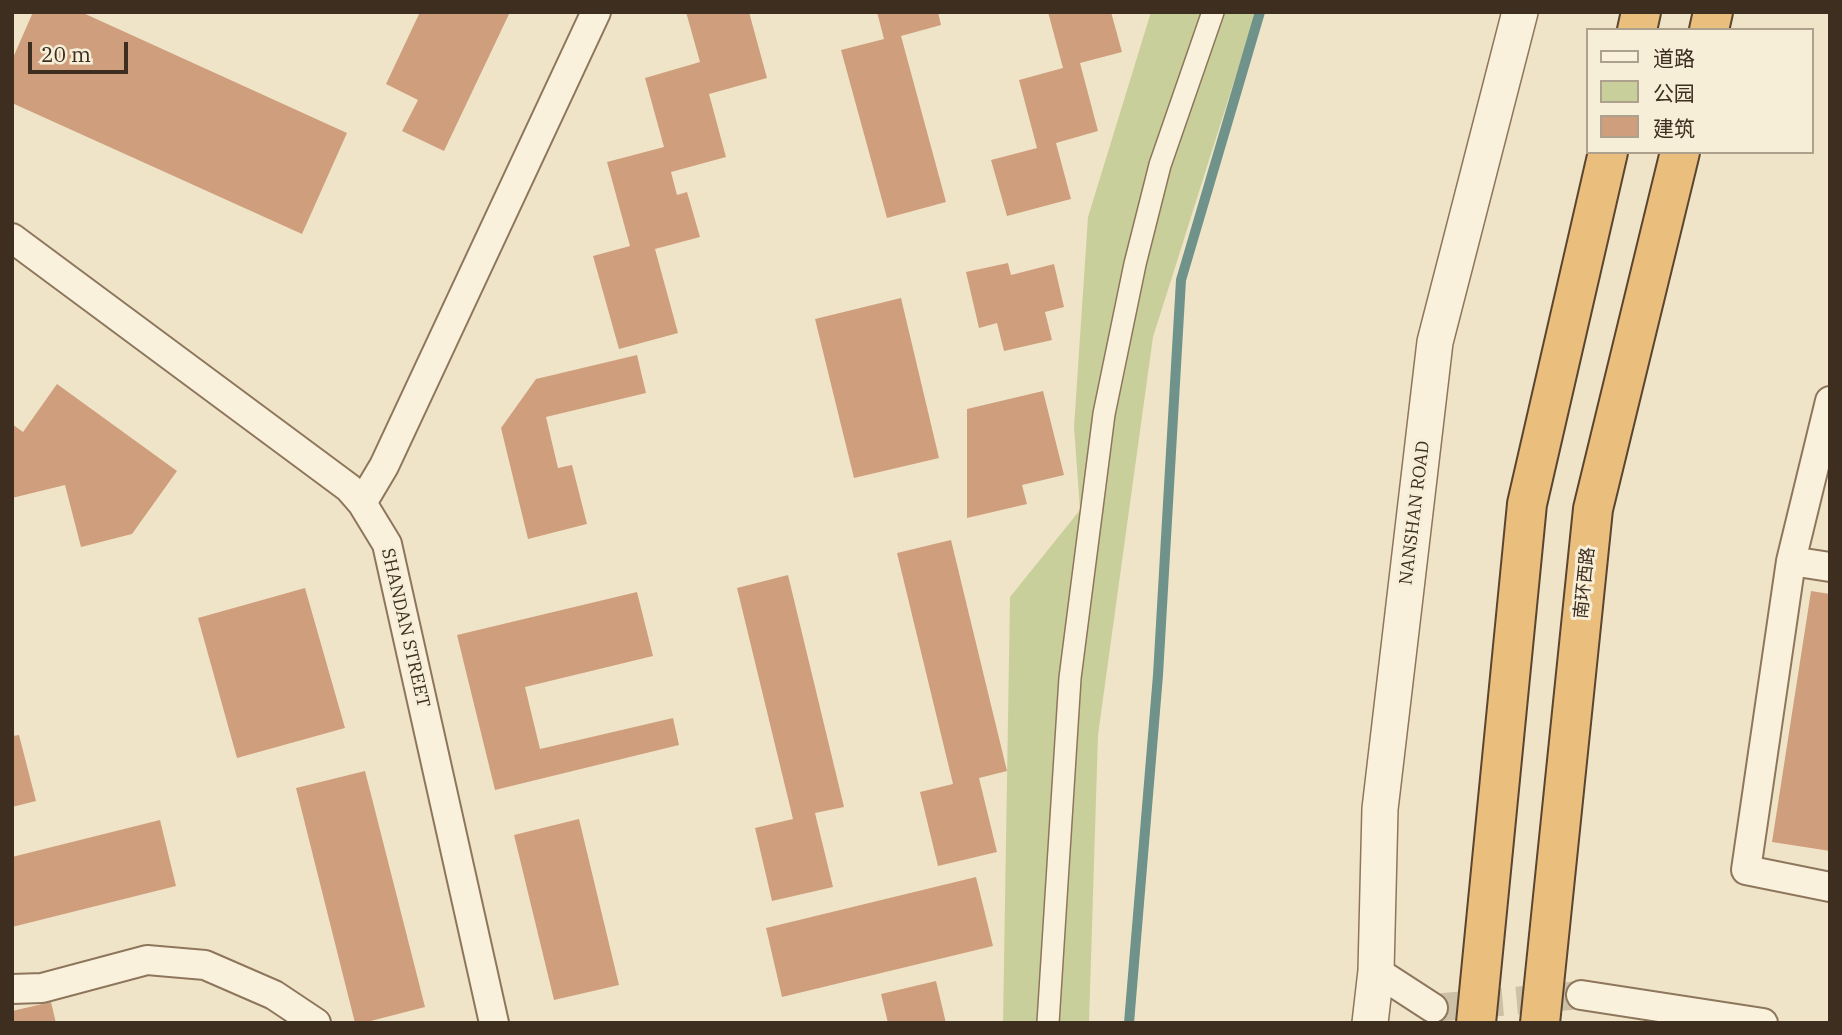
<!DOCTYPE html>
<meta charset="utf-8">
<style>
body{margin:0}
#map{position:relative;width:1842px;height:1035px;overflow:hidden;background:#f0e4c8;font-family:"IBM Plex Serif","Noto Sans SC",serif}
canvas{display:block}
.frame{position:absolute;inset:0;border:14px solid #3d2e20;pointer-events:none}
.legend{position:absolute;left:1586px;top:28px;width:228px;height:126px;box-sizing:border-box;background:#f7eed8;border:2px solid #ada18e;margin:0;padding:9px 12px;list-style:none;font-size:21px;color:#3d2e20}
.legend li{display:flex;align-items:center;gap:14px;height:35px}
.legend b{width:35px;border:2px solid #ada18e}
.scale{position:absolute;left:28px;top:42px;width:100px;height:32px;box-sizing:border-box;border:4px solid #3d2e20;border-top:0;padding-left:9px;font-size:21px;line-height:24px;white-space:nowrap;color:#3d2e20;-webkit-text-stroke:5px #f7eed8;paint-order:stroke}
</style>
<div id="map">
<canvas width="1842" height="1035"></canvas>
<div class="frame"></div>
<ul class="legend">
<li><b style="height:9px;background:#faf1dc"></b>道路</li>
<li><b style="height:19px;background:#c9cf9b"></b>公园</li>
<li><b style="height:19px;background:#cf9f7d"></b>建筑</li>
</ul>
<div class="scale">20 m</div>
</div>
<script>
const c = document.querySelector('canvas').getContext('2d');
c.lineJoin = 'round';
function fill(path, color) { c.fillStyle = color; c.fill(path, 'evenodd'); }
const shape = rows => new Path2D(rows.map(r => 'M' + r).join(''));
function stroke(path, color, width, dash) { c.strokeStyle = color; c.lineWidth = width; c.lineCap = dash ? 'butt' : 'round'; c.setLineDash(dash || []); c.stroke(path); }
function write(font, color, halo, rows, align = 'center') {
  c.font = font + ' "IBM Plex Serif","Noto Sans SC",serif'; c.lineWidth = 6; c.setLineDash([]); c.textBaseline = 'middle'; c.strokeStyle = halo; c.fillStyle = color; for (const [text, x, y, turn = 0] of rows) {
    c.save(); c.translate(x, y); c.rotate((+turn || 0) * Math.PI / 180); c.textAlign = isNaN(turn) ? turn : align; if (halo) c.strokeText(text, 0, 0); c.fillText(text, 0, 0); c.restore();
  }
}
fill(shape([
 [1151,12,1256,12,1153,337,1098,735,1089,1023,1003,1023,1010,597,1080,510,1074,427,1088,217]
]), '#c9cf9b');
stroke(shape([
 [1129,1023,1158,675,1181,280,1260,12]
]), '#6f938a', 10);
fill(shape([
 [33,12,81,12,347,133,302,234,12,103,12,60],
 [420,12,510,12,444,151,402,131,418,100,386,84],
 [686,12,749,12,767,78,709,94,726,157,671,172,677,195,687,192,700,237,655,249,678,333,619,349,593,256,630,246,607,162,664,147,645,78,700,62],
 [877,12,938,12,941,25,901,36,946,202,887,218,841,50,884,39],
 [1048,12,1111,12,1122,52,1080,63,1098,131,1056,143,1071,199,1007,216,991,160,1037,148,1019,80,1063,68],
 [1008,263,1011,275,1054,264,1064,307,1045,312,1052,340,1004,351,997,323,979,328,966,272],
 [901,298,939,458,854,478,815,319],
 [637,355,646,393,546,417,558,468,572,465,587,524,528,539,501,428,536,379],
 [57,384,177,471,132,534,81,547,65,485,12,498,12,424,23,432],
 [1043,391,1064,475,1022,485,1027,504,967,518,967,409],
 [951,540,1007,771,979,778,997,852,938,866,920,792,953,784,897,553],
 [788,575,844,807,815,813,833,887,772,901,755,828,793,819,737,588],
 [305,588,345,728,237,758,198,618],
 [1811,591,1830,594,1830,851,1772,842],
 [637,592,653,656,525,687,540,749,673,718,679,745,495,790,457,635],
 [19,735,36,801,12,807,12,736],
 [365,771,425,1007,363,1023,355,1023,296,788],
 [579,819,619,985,554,1000,514,835],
 [160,820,176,886,12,927,12,857],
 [976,877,993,946,782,997,766,928],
 [936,981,946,1023,888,1023,881,994],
 [51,1002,56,1023,12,1023,12,1011]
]), '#cf9f7d');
stroke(shape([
 [1433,1008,1581,995]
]), '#ccc0a6', 28, [28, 14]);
const pedestrian = shape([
 [1048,1023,1070,678,1104,414,1135,264,1160,165,1213,12]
]);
const minor = shape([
 [12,238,349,488,362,503,387,544,494,1023],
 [1830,401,1791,561,1746,870,1830,887],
 [362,503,384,466,596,12],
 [1791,561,1830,567],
 [1376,971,1433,1008],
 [12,989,42,988,147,960,205,965,274,995,316,1023],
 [1581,995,1763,1023]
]);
const tertiary = shape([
 [1370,1023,1376,971,1380,809,1435,342,1520,12]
]);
const trunk = shape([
 [1637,30,1641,12],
 [1709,30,1713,12],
 [1476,1023,1527,504,1608,152],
 [1540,1023,1593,509,1680,152]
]);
stroke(pedestrian, '#8d765c', 24);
stroke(minor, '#8d765c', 32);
stroke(tertiary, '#8d765c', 38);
stroke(trunk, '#5b4430', 42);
stroke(pedestrian, '#faf1dc', 21);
stroke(minor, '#faf1dc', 28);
stroke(tertiary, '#faf1dc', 35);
stroke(trunk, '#eabe7c', 38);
write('18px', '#3d2e20', '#f7eed8', [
 ["NANSHAN ROAD",1415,513,-83],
 ["南环西路",1585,583,-84],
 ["SHANDAN STREET",405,628,77]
]);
</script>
